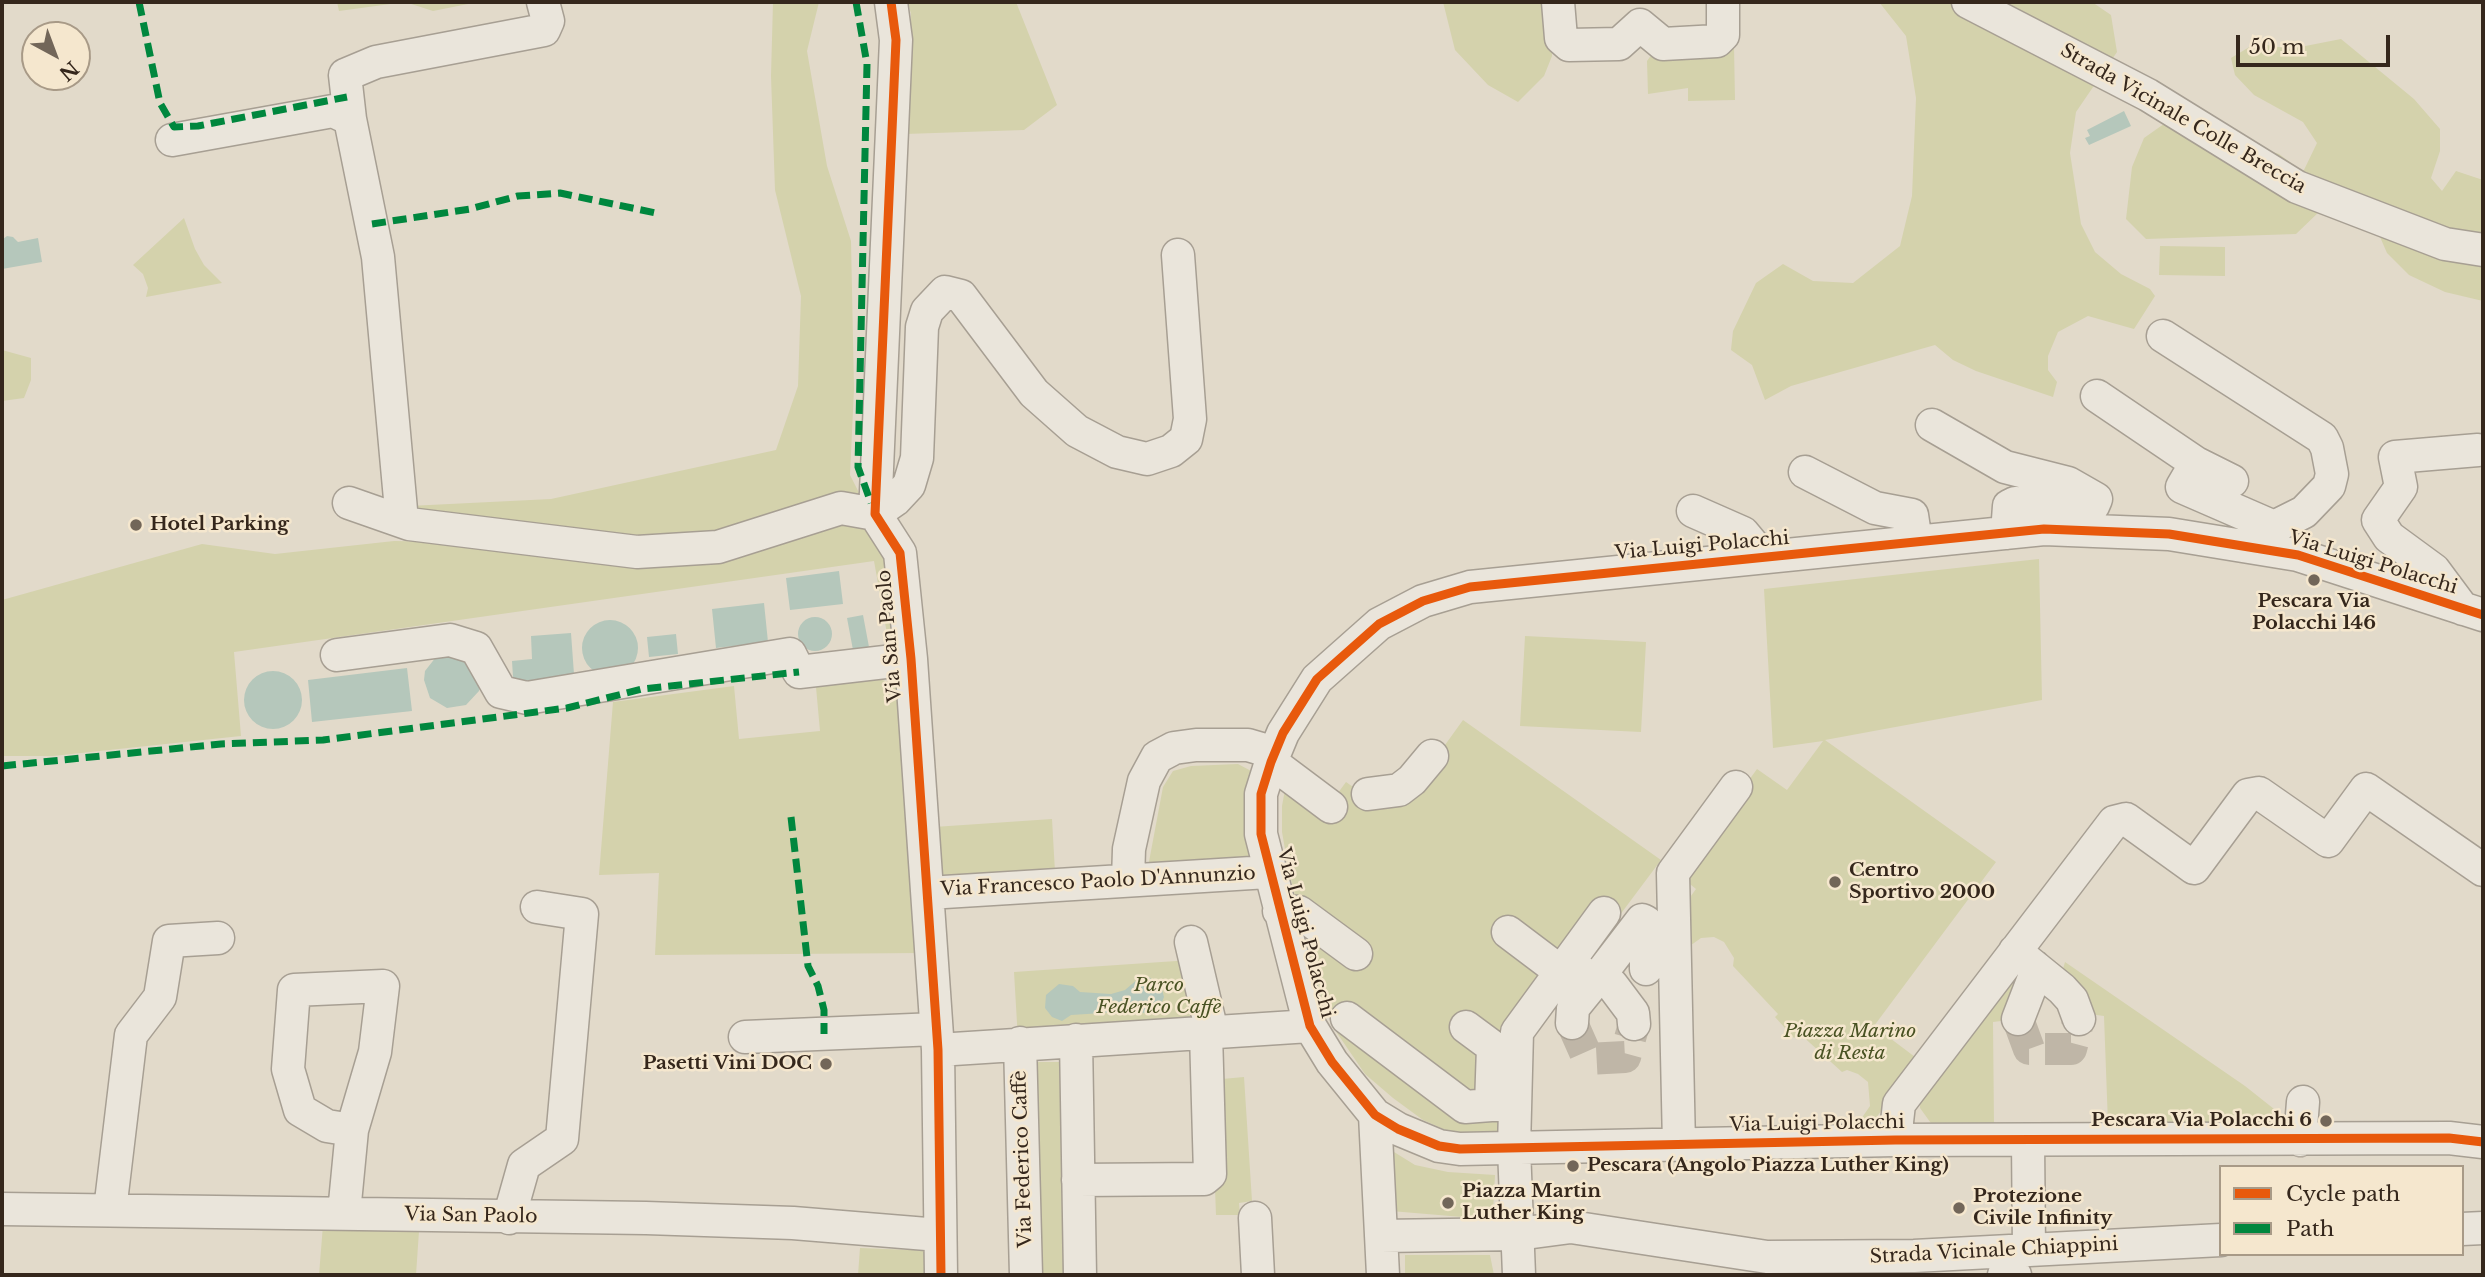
<!DOCTYPE html>
<meta charset="utf-8">
<style>
body{margin:0}
#map{position:relative;width:2485px;height:1277px;overflow:hidden;background:#e2daca;font-family:"Libre Baskerville",serif}
canvas{display:block}
.frame{position:absolute;inset:0;border:4px solid #35271c;pointer-events:none}
.legend{position:absolute;left:2219px;top:1165px;width:245px;height:91px;box-sizing:border-box;background:#f5e7ce;border:2px solid #a89a87;margin:0;padding:9px 12px;list-style:none;font-size:21px;color:#35271c}
.legend li{display:flex;align-items:center;gap:14px;height:35px}
.legend b{width:35px;border:2px solid #a89a87}
.north{position:absolute;left:21px;top:21px;width:70px;height:70px;box-sizing:border-box;background:#f5e7ce;border:2px solid #a89a87;border-radius:50%;rotate:139deg;font-size:19px;font-weight:700;line-height:28px;text-align:center;color:#35271c}
.north::after{content:'';display:block;margin:auto;width:24px;height:32px;background:#726659;clip-path:polygon(50% 0,100% 100%,50% 72%,0 100%)}
.scale{position:absolute;left:2236px;top:35px;width:154px;height:32px;box-sizing:border-box;border:4px solid #35271c;border-top:0;padding-left:9px;font-size:21px;line-height:24px;white-space:nowrap;color:#35271c;-webkit-text-stroke:5px #f5e7ce;paint-order:stroke}
</style>
<div id="map">
<canvas width="2485" height="1277"></canvas>
<div class="frame"></div>
<ul class="legend">
<li><b style="height:9px;background:#e8590c"></b>Cycle path</li>
<li><b style="height:9px;background:#00873e"></b>Path</li>
</ul>
<div class="north">N</div>
<div class="scale">50 m</div>
</div>
<script>
const c = document.querySelector('canvas').getContext('2d');
c.lineJoin = 'round';
function fill(path, color) { c.fillStyle = color; c.fill(path, 'evenodd'); }
const shape = rows => new Path2D(rows.map(r => 'M' + r).join(''));
function stroke(path, color, width, dash) { c.strokeStyle = color; c.lineWidth = width; c.lineCap = dash ? 'butt' : 'round'; c.setLineDash(dash || []); c.stroke(path); }
function write(font, color, halo, rows, align = 'center') {
  c.font = font + ' "Libre Baskerville",serif'; c.lineWidth = 5; c.setLineDash([]); c.textBaseline = 'middle'; c.strokeStyle = halo; c.fillStyle = color; for (const [text, x, y, turn = 0] of rows) {
    c.save(); c.translate(x, y); c.rotate((+turn || 0) * Math.PI / 180); c.textAlign = isNaN(turn) ? turn : align; if (halo) c.strokeText(text, 0, 0); c.fillText(text, 0, 0); c.restore();
  }
}
fill(shape([
 [337,2,478,2,433,11,405,2,339,11],
 [773,2,819,2,807,51,827,166,851,241,854,389,850,475,883,540,904,645,891,656,874,561,234,652,241,736,53,756,2,756,2,600,202,544,275,554,394,541,458,542,485,524,409,506,551,499,776,450,798,386,801,296,775,190,771,76],
 [908,2,1016,2,1057,105,1024,130,905,134,911,14],
 [1443,2,1553,2,1552,56,1544,76,1518,102,1488,85,1455,50],
 [1879,2,2092,2,2111,15,2117,52,2076,112,2070,153,2081,224,2095,252,2121,274,2150,289,2155,296,2134,329,2088,316,2058,332,2048,356,2048,370,2057,382,2053,397,1976,371,1953,360,1935,345,1791,386,1765,400,1752,365,1731,350,1733,331,1756,283,1783,264,1813,281,1853,283,1900,246,1912,196,1916,98,1906,36],
 [2341,39,2414,99,2440,129,2440,151,2431,178,2442,191,2456,171,2483,180,2483,301,2445,292,2409,275,2387,253,2377,230,2321,210,2296,234,2146,239,2126,219,2132,167,2144,138,2171,119,2279,154,2303,172,2317,143,2303,122,2254,95,2235,75,2231,58,2256,43,2290,49],
 [1734,46,1735,100,1688,101,1688,88,1648,94,1647,61,1655,50],
 [184,218,195,249,204,265,222,283,146,297,148,288,143,274,133,265],
 [2160,246,2225,247,2225,276,2159,275],
 [2,350,31,358,31,380,24,398,2,401],
 [2039,559,2042,700,1825,740,1996,862,1874,1026,1919,1060,1870,1126,1847,1126,1861,1119,1870,1106,1868,1082,1858,1074,1847,1070,1842,1072,1799,1033,1794,1038,1775,1017,1778,1014,1733,966,1734,958,1724,942,1714,937,1701,938,1687,948,1678,914,1696,889,1680,876,1757,769,1787,790,1823,741,1773,748,1764,589],
 [1525,636,1646,642,1641,732,1520,726],
 [875,678,900,685,921,953,655,955,659,873,599,875,613,702,734,686,739,739,820,731,816,687],
 [1463,720,1661,860,1599,943,1575,926,1512,1013,1507,1028,1498,1132,1457,1135,1423,1120,1393,1098,1365,1074,1337,1033,1321,996,1289,872,1282,832,1282,806,1286,784,1324,812,1346,782,1383,808,1389,797,1409,795],
 [1238,764,1253,772,1244,809,1250,862,1148,867,1163,787,1173,771,1191,766],
 [1052,819,1055,872,937,879,934,827],
 [1191,960,1196,1030,1018,1040,1014,972],
 [2065,962,2245,1086,2293,1124,2108,1124,2104,1016,2089,1014,2082,996,2063,969],
 [2025,965,2009,1020,1993,1022,1994,1126,1933,1126,1920,1108,1920,1101],
 [1033,1062,1063,1062,1068,1275,1039,1275],
 [1244,1077,1252,1201,1239,1203,1240,1215,1216,1215,1211,1080],
 [1386,1147,1415,1165,1448,1172,1495,1175,1493,1212,1486,1219,1391,1211],
 [323,1225,419,1231,416,1275,319,1275],
 [860,1248,938,1251,939,1275,858,1275],
 [1405,1255,1490,1255,1494,1275,1405,1275]
]), '#d4d2ac');
fill(shape([
 [2124,111,2131,126,2089,145,2085,138,2090,136,2087,130],
 [7,236,13,237,18,242,38,238,42,262,2,269,2,240],
 [839,571,843,604,790,610,786,578],
 [764,603,768,642,716,648,712,609],
 [863,615,869,647,853,650,847,618],
 '798 634a17 17 0 1 1 34 0a17 17 0 1 1-34 0Z',
 '582 648a28 28 0 1 1 56 0a28 28 0 1 1-56 0Z',
 [571,633,575,688,514,693,512,661,532,659,531,636],
 [676,634,678,654,649,657,647,637],
 [463,653,481,682,479,691,466,705,447,708,430,698,424,680,425,671,436,657],
 [407,668,412,711,312,722,308,680],
 '244 700a29 29 0 1 1 58 0a29 29 0 1 1-58 0Z',
 [1149,977,1161,986,1164,997,1159,1009,1149,1014,1134,1011,1071,1015,1062,1021,1052,1017,1045,1008,1046,995,1059,984,1073,986,1080,992,1111,994,1125,990,1139,978]
]), '#b5c7bb');
stroke(shape([
 [2018,1019,2029,1049,2071,1049,2079,1019],
 [1572,1023,1588,1059,1625,1057,1634,1024]
]), '#bfb6a7', 32, [32, 16]);
const minor = shape([
 [891,2,896,40,875,514,900,553,911,659,938,1050,941,1275],
 [1558,2,1561,38,1569,45,1619,44,1640,25,1663,44,1717,41,1723,35,1723,2],
 [1968,2,2148,95,2297,187,2445,244,2483,250],
 [172,140,333,111,350,119],
 [2163,336,2322,438,2327,448,2332,474,2329,486,2304,512,2274,527],
 [2097,396,2196,463,2182,487,2274,527,2271,546],
 [1932,425,2005,467,2068,483,2096,499,2093,506,2015,503,2009,506,2007,533],
 [2196,463,2232,481],
 [1805,472,1875,508,1912,515,1916,542],
 [349,503,409,524,637,552,718,547,841,508,875,514,895,500,909,485,917,458,922,327,927,311,945,292,961,296,1034,393,1077,431,1117,452,1147,459,1171,451,1186,439,1190,419,1178,255],
 [1693,511,1743,533,1763,557],
 [402,521,378,257,350,119,345,75,376,62,544,30,548,21,543,2],
 [2463,609,2434,570,2389,537,2378,520,2401,487,2395,457,2478,450],
 [2483,615,2298,555,2169,534,2044,529,1470,587,1423,601,1379,624,1317,679,1283,733,1271,762,1261,794,1261,834,1310,1026,1332,1062,1375,1115,1398,1129,1439,1146,1460,1149,1895,1140,2449,1138,2483,1142],
 [337,655,450,640,476,648,501,692,527,698,790,654,799,672,911,659],
 [1271,762,1331,807],
 [1368,794,1399,790,1412,780,1432,756],
 [1128,880,1129,849,1144,781,1157,757,1174,748,1196,745,1248,745,1275,753],
 [928,893,1268,872],
 [1279,911,1299,912,1356,954],
 [1508,932,1561,972],
 [1191,942,1212,1032],
 [2015,951,2062,989,2072,1000,2079,1019],
 [1568,962,1587,976,1599,976,1642,920,1646,922,1646,969],
 [1347,1018,1465,1107,1491,1105],
 [2018,1019,2035,975,2035,967],
 [1572,1023,1573,1008,1599,976,1612,985,1633,1013,1634,1024],
 [1466,1027,1493,1047,1491,1105,1513,1105],
 [745,1037,936,1029],
 [1076,1040,1080,1275],
 [1020,1043,1026,1275],
 [938,1050,1310,1026],
 [1375,1115,1383,1275],
 [1895,1140,1899,1104,2114,822,2126,819,2194,868,2248,795,2259,793,2328,841,2366,789,2483,870],
 [2028,1140,2029,1250],
 [2300,1140,2303,1102],
 [1679,1145,1673,873,1736,787],
 [1078,1180,1204,1179,1210,1174,1206,1033],
 [2,1209,646,1218,793,1223,939,1235],
 [110,1210,131,1035,160,997,169,941,218,938],
 [344,1213,352,1130,375,1052,383,986,294,990,288,1069,300,1110,327,1126,352,1130],
 [509,1218,524,1165,562,1139,582,914,537,907],
 [1255,1218,1258,1275],
 [2462,1229,2483,1228],
 [1381,1236,1518,1234,1571,1227,1767,1257,1914,1256,2221,1240],
 [1519,1275,1514,1148,1517,1032,1604,913],
 [2004,1275,2015,1275]
]);
stroke(minor, '#a79f93', 35);
stroke(minor, '#eae5db', 32);
stroke(shape([
 [139,2,160,103,174,127,198,126,347,97],
 [856,2,867,64,858,467,871,503],
 [372,224,470,209,518,196,560,193,656,213],
 [2,766,221,744,323,740,567,708,642,689,799,672],
 [791,817,808,966,818,986,824,1010,824,1034]
]), '#00873e', 7, [14, 7]);
stroke(shape([
 [891,2,896,40,875,514,900,553,911,659,938,1050,941,1275],
 [2483,615,2298,555,2169,534,2044,529,1470,587,1423,601,1379,624,1317,679,1283,733,1271,762,1261,794,1261,834,1310,1026,1332,1062,1375,1115,1398,1129,1439,1146,1460,1149,1895,1140,2449,1138,2483,1142]
]), '#e8590c', 9);
for (const [x, y, r, color] of [
 [136,525,7,"#726659"],
 [2314,580,7,"#726659"],
 [1835,882,7,"#726659"],
 [826,1064,7,"#726659"],
 [2326,1121,7,"#726659"],
 [1573,1166,7,"#726659"],
 [1448,1203,7,"#726659"],
 [1959,1208,7,"#726659"]
]) { const dot = new Path2D(); dot.arc(x, y, r, 0, 2 * Math.PI); c.fillStyle = color; c.fill(dot); stroke(dot, '#f5e7ce', 2.5); }
write('19px', '#35271c', '#f5e7ce', [
 ["Strada Vicinale Colle Breccia",2183,119,30],
 ["Via Luigi Polacchi",1702,546,-5],
 ["Via Luigi Polacchi",2373,563,17],
 ["Via San Paolo",890,636,-95],
 ["Via Francesco Paolo D'Annunzio",1098,882,-3],
 ["Via Luigi Polacchi",1305,933,75],
 ["Via Luigi Polacchi",1817,1124,-1],
 ["Via Federico Caffè",1023,1159,-92],
 ["Via San Paolo",471,1216,1],
 ["Strada Vicinale Chiappini",1994,1251,-3]
]);
write('bold 19px', '#35271c', '#f5e7ce', [
 ["Hotel Parking",150,525],
 ["Pescara Via",2314,602,"center"],
 ["Polacchi 146",2314,624,"center"],
 ["Centro",1849,871],
 ["Sportivo 2000",1849,893],
 ["Pasetti Vini DOC",812,1064,"right"],
 ["Pescara Via Polacchi 6",2312,1121,"right"],
 ["Pescara (Angolo Piazza Luther King)",1587,1166],
 ["Piazza Martin",1462,1192],
 ["Luther King",1462,1214],
 ["Protezione",1973,1197],
 ["Civile Infinity",1973,1219]
], 'left');
write('italic 19px', '#495223', '#f5e7ce', [
 ["Parco",1159,986],
 ["Federico Caffè",1159,1008],
 ["Piazza Marino",1850,1032],
 ["di Resta",1850,1054]
]);
</script>
